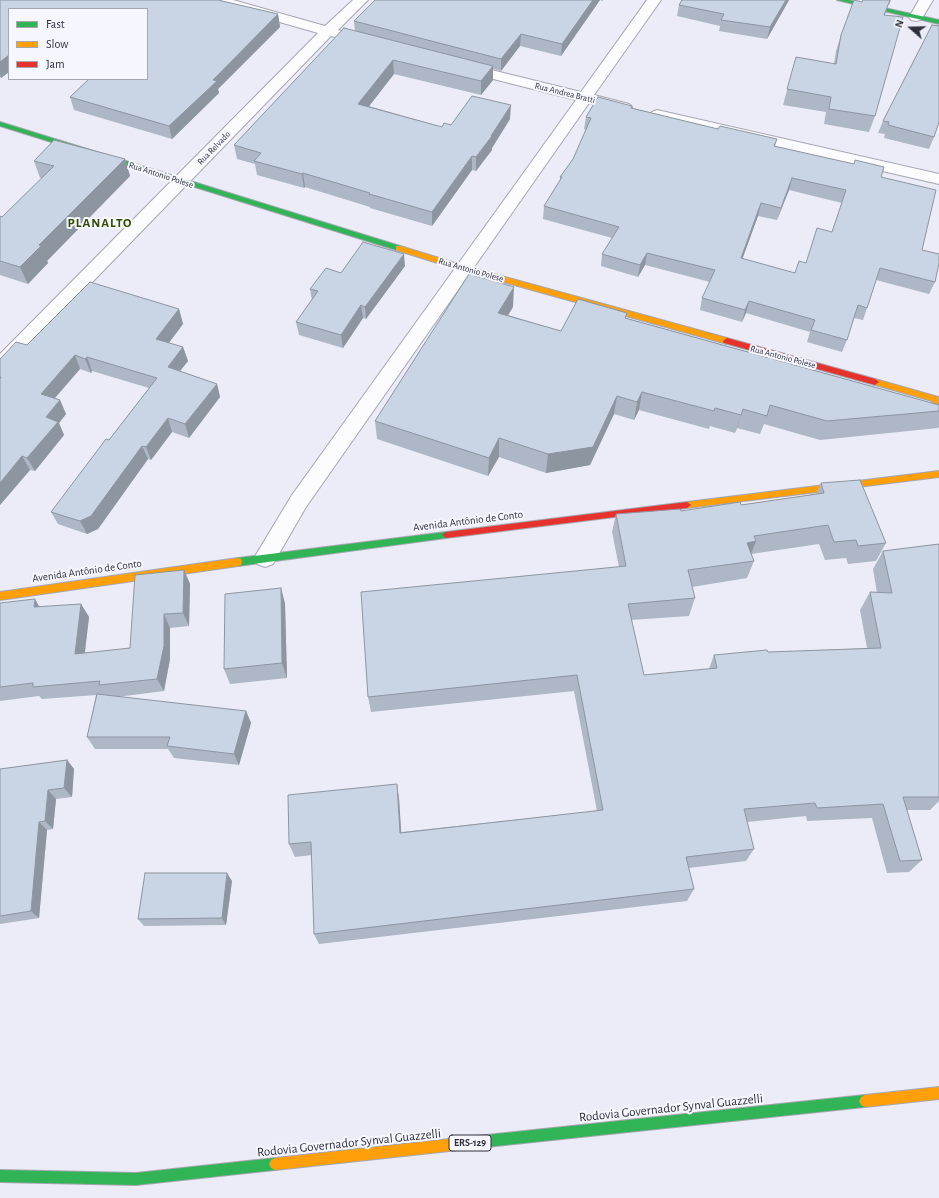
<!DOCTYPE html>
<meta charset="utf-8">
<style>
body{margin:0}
#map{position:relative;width:939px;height:1198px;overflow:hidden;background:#ebecf7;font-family:"Alegreya Sans",sans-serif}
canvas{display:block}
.legend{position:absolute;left:8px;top:8px;width:140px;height:72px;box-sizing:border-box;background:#f6f7fe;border:1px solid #a6a7b0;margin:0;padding:5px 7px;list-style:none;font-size:12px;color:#2d2f3b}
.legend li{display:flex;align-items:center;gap:8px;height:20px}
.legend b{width:20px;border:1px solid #a6a7b0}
.north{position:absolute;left:891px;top:8px;width:40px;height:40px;-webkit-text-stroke:3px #f6f7fe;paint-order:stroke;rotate:290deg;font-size:11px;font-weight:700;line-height:16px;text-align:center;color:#2d2f3b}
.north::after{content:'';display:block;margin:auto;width:14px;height:18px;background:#2d2f3b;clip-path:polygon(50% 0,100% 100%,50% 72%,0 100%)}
</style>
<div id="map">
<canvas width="939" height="1198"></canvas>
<ul class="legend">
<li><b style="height:5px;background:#30b455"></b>Fast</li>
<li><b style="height:5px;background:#ff9f0a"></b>Slow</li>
<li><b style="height:5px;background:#e5322d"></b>Jam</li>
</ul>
<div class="north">N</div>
</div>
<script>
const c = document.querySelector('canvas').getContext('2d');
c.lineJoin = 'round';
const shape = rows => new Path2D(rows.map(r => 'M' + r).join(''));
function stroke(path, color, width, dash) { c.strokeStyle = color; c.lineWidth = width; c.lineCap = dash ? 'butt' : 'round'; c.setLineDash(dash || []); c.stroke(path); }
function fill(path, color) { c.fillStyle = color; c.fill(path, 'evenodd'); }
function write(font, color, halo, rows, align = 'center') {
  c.font = font + ' "Alegreya Sans",sans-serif'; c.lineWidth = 4; c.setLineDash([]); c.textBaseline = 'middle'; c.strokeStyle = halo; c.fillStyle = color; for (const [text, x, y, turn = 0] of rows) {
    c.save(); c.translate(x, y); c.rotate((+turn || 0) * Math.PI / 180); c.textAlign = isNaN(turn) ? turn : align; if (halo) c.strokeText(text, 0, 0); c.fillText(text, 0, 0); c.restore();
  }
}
const street = shape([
 [211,0,233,0,325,26,353,0,368,0,338,30,371,39,373,42,371,45,366,46,331,36,7,370,0,372,0,354,318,33,213,3,211,0],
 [647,0,661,0,594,95,629,104,632,107,629,110,624,112,589,103,306,507,273,564,265,567,257,564,254,558,292,495,576,100,458,70,456,67,458,64,463,63,581,92,647,0],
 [919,0,933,0,921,20,916,21,911,20,909,17,919,0],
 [657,110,939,174,939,184,652,118,649,115,652,112,657,110]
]);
const fast = shape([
 [837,0,848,0,939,20,939,24,837,0],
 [0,122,400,246,402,248,398,250,396,250,0,126,0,122],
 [446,532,450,535,446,538,238,566,235,565,234,562,235,559,238,558,446,532],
 [865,1095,869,1097,871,1101,869,1105,865,1107,477,1148,473,1146,471,1142,473,1138,477,1136,865,1095],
 [275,1158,279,1160,281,1164,279,1168,275,1170,136,1185,0,1182,0,1170,136,1173,275,1158]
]);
const slow = shape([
 [396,246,400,246,465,266,727,338,731,341,727,344,460,270,396,250,396,246],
 [875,379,938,397,939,413,936,412,932,401,872,384,871,382,875,379],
 [939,471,939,477,687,508,683,505,687,502,939,471],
 [238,558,241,559,242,562,241,565,238,566,0,600,0,592,238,558],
 [939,1087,939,1099,865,1107,861,1105,859,1101,861,1097,865,1095,939,1087],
 [477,1136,481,1138,483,1142,481,1146,477,1148,275,1170,271,1168,269,1164,271,1160,275,1158,477,1136]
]);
const jam = shape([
 [727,338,875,379,879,382,875,385,724,343,723,341,727,338],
 [687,502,691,505,687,508,446,538,442,535,446,532,687,502]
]);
stroke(street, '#a5a6b1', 2);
stroke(fast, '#a5a6b1', 2);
stroke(slow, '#a5a6b1', 2);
stroke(jam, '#a5a6b1', 2);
fill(street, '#fcfcfe');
fill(fast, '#30b455');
fill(slow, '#ff9f0a');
fill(jam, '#e5322d');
fill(shape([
 [0,0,218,0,278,14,280,27,218,89,219,93,172,139,74,110,70,97,89,79,147,79,147,9,9,9,9,72,1,78,0,77],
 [375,0,603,0,603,1,600,0,561,56,520,46,501,71,493,69,493,80,481,95,394,74,369,106,442,127,451,125,510,119,492,148,492,150,476,171,472,170,432,226,370,208,370,207,305,187,304,188,257,175,255,164,237,159,234,145,355,31,354,21],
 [789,0,767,39,719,31,720,26,677,16,679,5],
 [863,0,891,0,889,5,888,5,885,15,875,116,869,132,824,124,826,112,783,105,796,57,834,64,836,51,841,35,862,2],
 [932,25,934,137,929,149,884,138,885,134,878,133,883,121],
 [632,108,718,129,777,139,775,146,881,177,922,250,935,282,929,294,876,280,867,308,863,320,854,318,847,340,842,352,807,342,810,332,746,313,742,322,700,310,702,298,710,282,645,265,638,277,601,266,602,254,612,238,543,219,544,206,560,180,560,177,573,159,586,130,584,129,586,117],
 [789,190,842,203,832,232,806,263,795,273,742,259,758,216,777,220],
 [125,159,130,176,47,261,48,263,28,284,0,275,0,216,2,217,42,178,40,178,34,161],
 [405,266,366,319,363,318,343,348,299,335,296,322,312,301,310,289,341,273],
 [513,307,508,315,561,331,627,313,626,318,939,405,939,427,938,428,820,440,764,424,760,434,737,428,735,433,710,426,709,429,639,410,634,420,614,414,590,465,546,473,499,457,488,476,377,439,375,421],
 [179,309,183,324,169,343,183,347,188,361,180,371,217,384,220,397,189,438,172,432,151,460,148,459,98,529,87,534,58,524,51,512,109,440,149,388,92,371,91,373,80,369,55,398,60,400,66,414,59,423,64,435,35,471,30,470,0,505,0,359,27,345],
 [821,483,886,543,876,561,848,564,846,558,825,560,819,544,751,554,754,561,747,578,692,587,695,598,689,616,631,620,644,675,709,669,714,655,867,648,860,610,870,592,877,593,873,569,883,551,939,544,939,801,930,810,907,810,922,860,909,872,887,873,872,818,807,821,806,816,747,822,754,849,746,861,689,868,694,889,687,901,319,944,314,934,312,855,295,857,289,844,399,798,401,832,597,811,574,691,371,712,368,697,619,567,612,532,616,514,681,511,741,505,816,494],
 [184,570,190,584,189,626,170,628,170,659,164,691,117,697,246,711,251,723,239,765,174,758,168,749,95,749,87,737,96,695,42,699,39,696,0,701,0,603,40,607,81,604,89,617,85,653,130,648],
 [281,588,285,604,287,678,230,684,224,669],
 [67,760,74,769,72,797,56,799,53,829,47,830,39,918,0,924,0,769],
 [232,881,226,925,144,926,138,919]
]), '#adb7c5');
fill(shape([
 [593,0,600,0,561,56,562,44],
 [786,0,789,0,767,39,770,27],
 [278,14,280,27,218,89,219,93,172,139,169,126,213,80],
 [521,34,520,46,501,71,501,59],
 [9,55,9,72,1,78,0,74,0,62],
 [393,60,394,74,360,118,358,104],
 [493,66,493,80,481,95,481,81],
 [511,105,510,119,492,148,492,150,476,171,476,157,491,136],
 [472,156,472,170,432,226,432,212],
 [125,159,130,176,47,261,48,263,28,284,20,267,39,245],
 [303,173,305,187,304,188,302,174],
 [792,178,789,190,777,220,781,208],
 [761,203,758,216,738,271,741,258],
 [647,253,645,265,638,277,640,265],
 [404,254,405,266,366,319,365,307],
 [514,287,513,307,498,332,498,313],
 [749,301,746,313,742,322,745,310],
 [361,305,363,318,343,348,341,335],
 [179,309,183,324,161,353,156,339],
 [183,347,188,361,172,381,168,367],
 [75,355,80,369,47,407,41,394],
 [87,357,92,371,91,373,85,359],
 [217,384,220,397,189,438,185,424],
 [642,392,639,410,634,420,637,402],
 [617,396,614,414,590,465,546,473,548,454],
 [60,400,66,414,59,423,64,435,35,471,27,458,46,417],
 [743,409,737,428,735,433],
 [168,418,172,432,151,460,146,447],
 [499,438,499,457,488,476,489,458],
 [142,446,148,459,98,529,87,534,80,521],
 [22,456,30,470,0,505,0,483],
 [756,541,749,559,747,543],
 [184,570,190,584,189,626,183,613],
 [281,588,285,604,287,678,282,663],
 [35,599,43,613,34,607],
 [81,604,89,617,83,666,75,654],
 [164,614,170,628,170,659,164,691,157,679],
 [246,711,251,723,239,765,234,754],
 [67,760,74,769,72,797,64,788],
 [397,784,399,798,402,845,400,833],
 [48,790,56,799,53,829,45,821],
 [39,822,47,830,39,918,31,911],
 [227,873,232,881,226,925,222,918]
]), '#8d95a0');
const building = shape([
 [0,0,218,0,278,14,213,80,217,81,169,126,70,97,89,79,147,79,147,9,9,9,9,55,0,62,0,0],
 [375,0,593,0,562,44,521,34,501,59,354,21,375,0],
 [682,0,786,0,770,27,721,20,724,14,679,5,682,0],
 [854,0,862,2,863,0,890,0,884,15,903,17,875,116,829,109,831,97,787,89,796,57,836,64,841,35,854,0],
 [932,25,939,26,939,122,934,137,888,125,889,122,883,121,932,25],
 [344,28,493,66,481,81,393,60,358,104,442,127,444,123,451,125,472,96,511,105,491,136,492,136,476,157,472,156,432,212,369,194,370,193,303,173,302,174,254,161,261,153,234,145,344,28],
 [598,97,632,106,631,108,718,129,720,126,777,139,774,146,854,164,855,160,884,167,881,177,936,190,922,250,939,254,939,263,935,282,880,268,867,308,858,305,847,340,811,330,815,320,749,301,745,310,702,298,715,270,647,253,640,265,602,254,619,227,544,206,562,177,560,177,573,159,591,118,586,117,598,97],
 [792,178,846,190,832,232,817,228,806,263,799,261,795,273,741,258,761,203,781,208,792,178],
 [54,140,125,159,39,245,41,246,20,267,0,261,0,216,2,217,54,166,34,161,54,140],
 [363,242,404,254,365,307,361,305,341,335,296,322,318,291,310,289,326,268,341,273,363,242],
 [469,274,514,287,498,313,561,331,578,299,627,313,625,318,939,405,939,411,827,421,770,405,767,416,743,409,741,415,715,408,714,411,642,392,637,402,617,396,593,447,548,454,499,438,489,458,375,421,469,274],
 [90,282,179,309,156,339,183,347,168,367,217,384,185,424,168,418,146,447,142,446,91,516,80,521,51,512,106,439,109,440,157,378,87,357,85,359,75,355,41,394,60,400,46,417,58,422,27,458,22,456,0,483,0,379,1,377,0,377,0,359,16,342,27,345,90,282],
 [860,480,886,543,858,546,856,540,834,542,828,525,754,536,756,541,747,543,754,561,688,570,695,598,628,604,644,675,717,668,714,655,767,650,768,652,881,648,870,592,892,593,883,551,939,544,939,797,903,797,922,860,900,861,883,804,817,808,815,803,744,809,754,849,686,857,694,889,314,934,311,842,289,844,288,795,397,784,400,833,603,810,577,675,368,697,361,592,626,566,616,514,680,509,681,511,740,502,741,505,824,493,821,483,860,480],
 [184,570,183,613,164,614,164,646,157,679,99,685,100,681,33,687,33,683,0,687,0,603,35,599,34,607,81,604,75,654,130,648,135,575,184,570],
 [281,588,282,663,224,669,225,594,281,588],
 [97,694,246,711,234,754,167,746,170,737,87,737,97,694],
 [67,760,64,788,48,790,45,821,39,822,31,911,0,916,0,769,67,760],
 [145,873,227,873,222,918,138,919,145,873]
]);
fill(building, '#c9d5e5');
stroke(building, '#8d95a0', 1);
write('9px', '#2d2f3b', '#f6f7fe', [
 ["Rua Andrea Bratti",565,93,14],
 ["Rua Relvado",214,148,-46],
 ["Rua Antonio Polese",161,175,18],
 ["Rua Antonio Polese",471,270,16],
 ["Rua Antonio Polese",783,357,15]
]);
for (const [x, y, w] of [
 [470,1143,42]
]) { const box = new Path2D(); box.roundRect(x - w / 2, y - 8, w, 16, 3); c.fillStyle = '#f6f7fe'; c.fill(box); stroke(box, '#2d2f3b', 1); }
write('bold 10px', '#2d2f3b', null, [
 ["ERS-129",470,1143]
]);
write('11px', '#2d2f3b', '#f6f7fe', [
 ["Avenida Antônio de Conto",468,521,-7],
 ["Avenida Antônio de Conto",87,571,-8]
]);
c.letterSpacing = '1px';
write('bold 13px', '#334b00', '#f6f7fe', [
 ["PLANALTO",100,223]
]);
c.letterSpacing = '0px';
write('13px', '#2d2f3b', '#f6f7fe', [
 ["Rodovia Governador Synval Guazzelli",671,1108,-6],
 ["Rodovia Governador Synval Guazzelli",349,1143,-6]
]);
</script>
